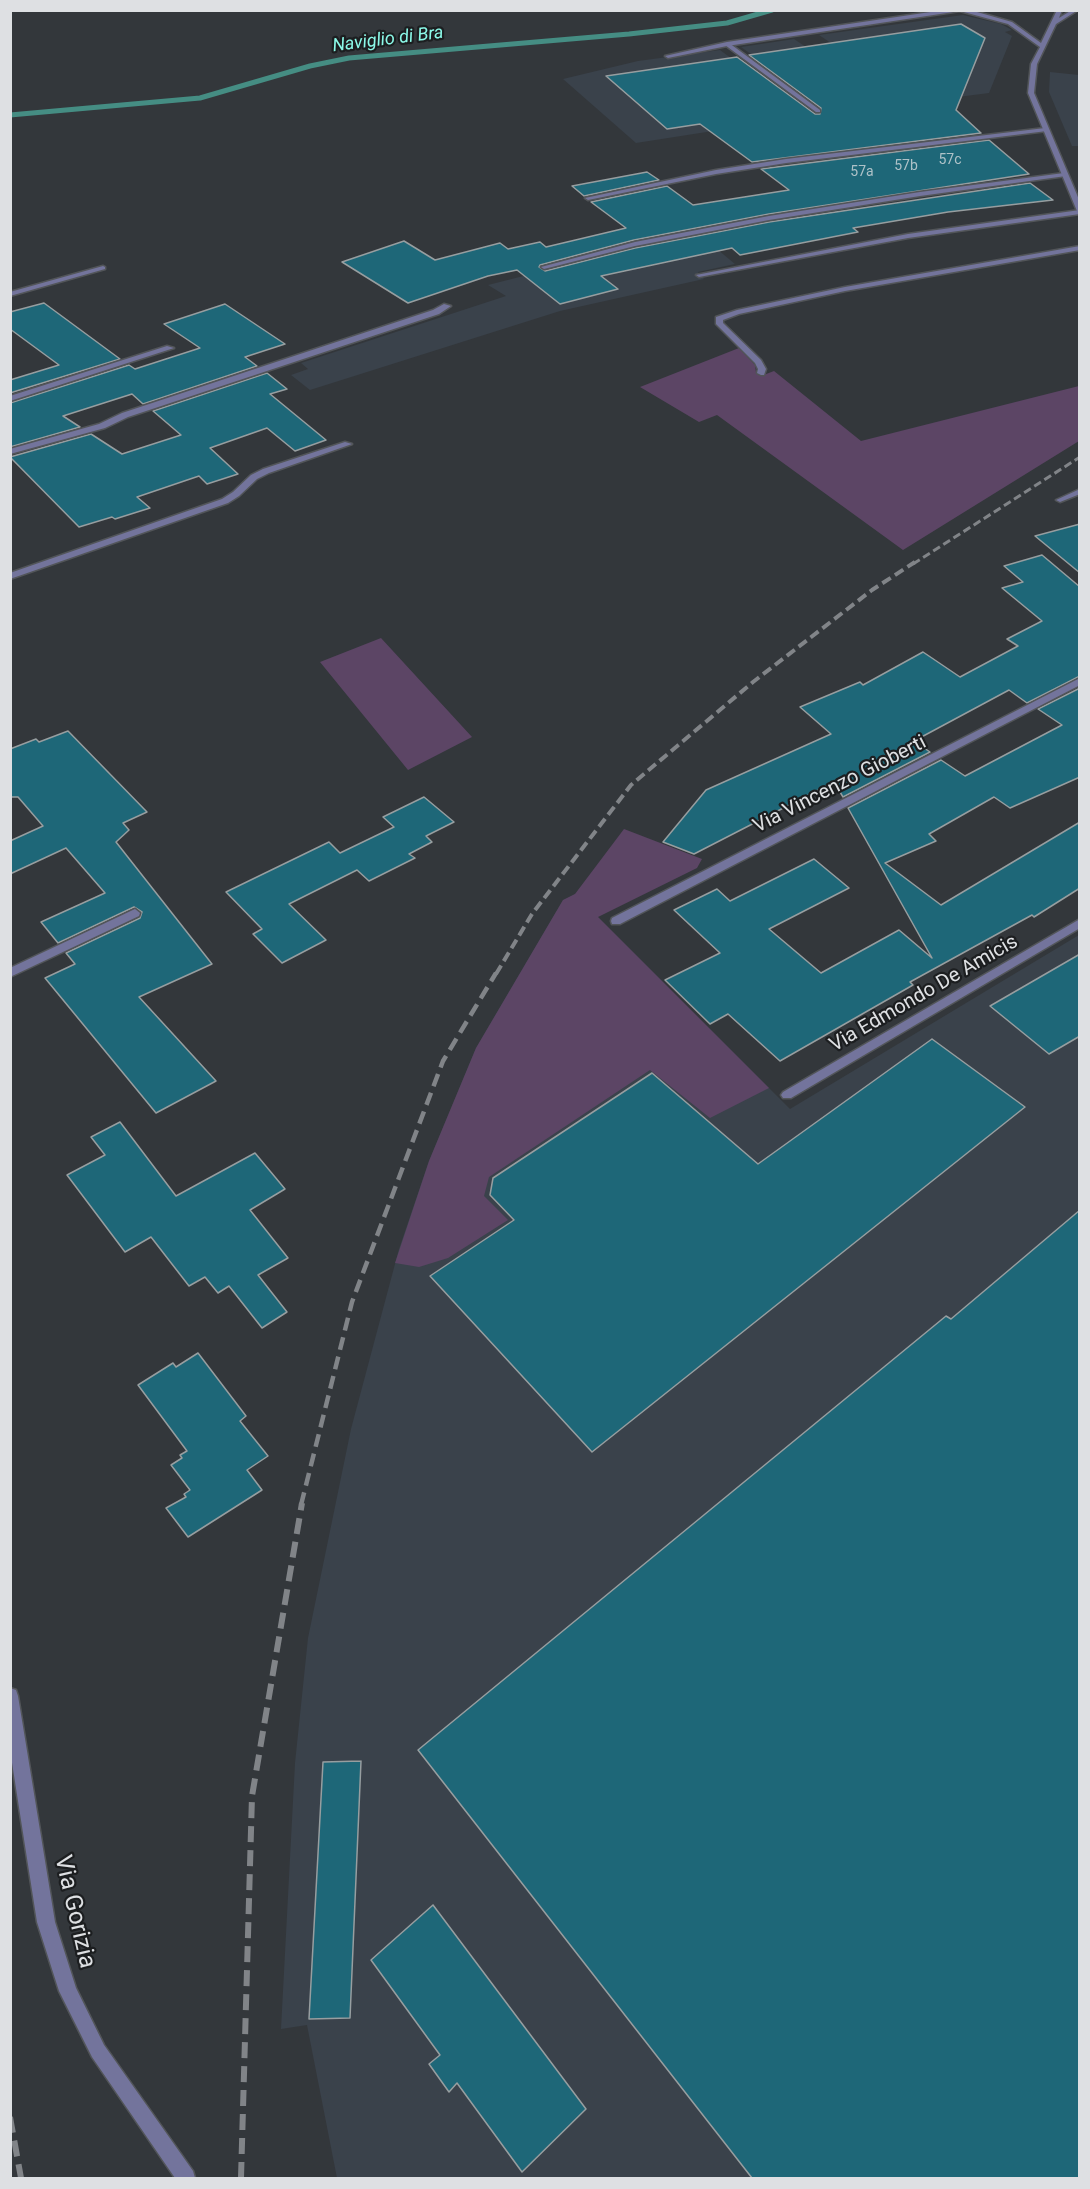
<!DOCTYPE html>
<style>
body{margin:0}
#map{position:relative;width:1090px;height:2189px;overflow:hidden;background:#33373b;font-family:Roboto,sans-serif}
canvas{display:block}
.frame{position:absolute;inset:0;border:12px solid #dee0e3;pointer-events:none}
</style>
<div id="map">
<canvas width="1090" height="2189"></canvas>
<div class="frame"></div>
</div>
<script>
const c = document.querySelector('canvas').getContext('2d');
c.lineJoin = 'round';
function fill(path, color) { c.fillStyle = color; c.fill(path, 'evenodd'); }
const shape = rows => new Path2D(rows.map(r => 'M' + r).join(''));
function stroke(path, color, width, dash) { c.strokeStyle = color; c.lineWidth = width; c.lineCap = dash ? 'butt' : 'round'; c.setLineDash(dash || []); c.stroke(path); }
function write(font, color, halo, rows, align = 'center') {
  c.font = font + ' Roboto,sans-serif'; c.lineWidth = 4.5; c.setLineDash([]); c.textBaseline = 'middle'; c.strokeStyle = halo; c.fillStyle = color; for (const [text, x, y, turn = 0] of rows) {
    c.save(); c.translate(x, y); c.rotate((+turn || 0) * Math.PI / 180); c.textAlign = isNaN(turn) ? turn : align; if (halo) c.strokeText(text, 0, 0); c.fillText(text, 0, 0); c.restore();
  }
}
fill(shape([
 [963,15,1001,24,1012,30,1005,32,1012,36,989,93,833,113,741,47,794,39,860,83,884,79,819,35],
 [720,50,809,116,636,143,563,79,638,61],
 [1050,72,1079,75,1079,146,1072,146,1049,92],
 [699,234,735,264,698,272,704,279,560,311,310,390,291,375,308,369,301,363,506,296,488,285,642,246],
 [575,894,790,1109,1079,935,1079,2178,337,2178,307,2025,281,2029,295,1763,308,1638,351,1429,399,1249,429,1161,476,1048,563,900]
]), '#3a424b');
fill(shape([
 [739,348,755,365,756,372,761,376,774,371,861,441,1079,386,1079,441,903,550,717,415,699,422,640,387],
 [381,638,472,737,408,770,320,662],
 [624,829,702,859,697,868,598,917,769,1088,710,1118,650,1070,489,1177,484,1196,508,1220,448,1258,419,1267,395,1263,429,1161,476,1048,563,900,575,894]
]), '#5c4565');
stroke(shape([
 [10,115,200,98,310,66,349,58,629,34,727,23,772,10]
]), '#458d83', 5);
const building = shape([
 [961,24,985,38,956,110,981,133,752,162,700,124,667,129,606,76,737,57,815,114,820,114,821,108,749,55,961,24],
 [989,140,1029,174,769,214,634,240,540,265,539,267,545,271,635,248,769,222,1030,183,1053,200,948,212,853,228,858,232,740,255,732,248,601,276,618,289,560,304,517,270,488,276,408,303,342,262,404,241,435,260,500,243,508,249,540,242,546,247,626,228,591,202,667,186,693,205,789,190,761,169,989,140],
 [647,172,659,180,584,196,572,186,647,172],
 [44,303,120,359,10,393,10,380,59,365,10,329,10,312,44,303],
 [225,304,285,344,245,357,257,366,143,404,132,394,63,416,80,427,10,447,10,403,129,365,135,369,200,348,164,324,225,304],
 [267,373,287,389,270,394,326,440,295,451,267,428,210,448,238,474,207,484,199,476,137,497,150,508,115,519,112,517,79,527,10,457,91,434,122,454,181,435,153,411,267,373],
 [1080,524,1080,573,1035,536,1080,524],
 [1042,555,1080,587,1080,676,1027,703,1009,690,914,741,930,752,843,797,834,782,694,854,663,842,706,790,831,734,800,707,860,682,863,685,923,652,960,677,1018,646,1007,639,1042,621,1002,588,1023,582,1004,566,1042,555],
 [1080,688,1080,777,1010,808,994,797,929,834,936,841,885,863,941,905,1080,822,1080,888,1034,917,1032,915,910,982,913,985,780,1061,728,1014,710,1024,665,980,720,953,674,910,717,889,730,901,814,859,849,888,769,929,821,973,899,930,932,958,848,808,941,760,965,776,1062,725,1038,709,1080,688],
 [68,731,147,812,123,823,129,830,116,842,212,964,139,997,216,1081,156,1113,45,978,75,964,66,953,140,918,142,912,134,907,58,943,41,922,105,893,66,848,10,874,10,841,43,826,18,797,10,797,10,749,36,739,39,742,68,731],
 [424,797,454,822,426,836,432,842,409,854,415,858,369,881,357,870,289,904,326,940,282,963,253,934,262,929,226,892,329,842,340,853,394,827,383,817,424,797],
 [1080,954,1080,1036,1049,1054,990,1006,1080,954],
 [932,1039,1025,1107,592,1452,430,1276,514,1220,490,1195,493,1178,652,1073,758,1164,932,1039],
 [120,1122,176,1196,255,1153,285,1189,250,1210,288,1258,258,1275,287,1312,262,1328,229,1286,218,1293,205,1277,189,1286,151,1237,125,1252,67,1175,105,1155,91,1137,120,1122],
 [1080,1210,1080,2178,752,2178,418,1750,946,1316,951,1319,1080,1210],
 [198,1353,246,1416,240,1421,268,1456,247,1470,262,1490,188,1537,166,1508,186,1497,184,1494,190,1490,171,1465,182,1458,180,1455,187,1451,138,1385,173,1363,176,1367,198,1353],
 [361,1761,350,2018,309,2019,323,1762,361,1761],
 [433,1905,586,2109,522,2172,457,2083,449,2092,429,2064,440,2055,371,1960,433,1905]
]);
fill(building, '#1e6778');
stroke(building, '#979ea0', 1.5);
const service = shape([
 [725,43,729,43,820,110,820,112,816,112,725,45,725,43],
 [1045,128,1047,131,786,163,716,174,588,200,585,198,716,170,786,159,1045,128],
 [1064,173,1066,174,1066,176,920,196,769,220,635,246,544,269,541,267,635,242,769,216,920,192,1064,173],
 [1080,210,1080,214,908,238,699,277,696,275,908,234,1080,210],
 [1080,246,1080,250,845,291,739,314,723,320,723,323,761,360,766,369,764,375,761,375,757,373,758,369,755,363,716,324,716,317,737,310,845,287,1080,246],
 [103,266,105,267,105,269,10,296,10,292,103,266],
 [444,304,451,306,439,314,128,417,105,428,10,454,10,449,99,424,122,413,433,310,444,304],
 [167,346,174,348,10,401,10,396,167,346],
 [345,442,352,444,269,473,257,479,239,496,228,503,10,579,10,573,222,499,233,492,251,475,263,469,345,442],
 [135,909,140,913,139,916,10,977,10,968,135,909]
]);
const minor = shape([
 [944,10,970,10,1012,22,1041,43,1057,10,1062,10,1059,18,1072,10,1078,10,1056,24,1037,64,1034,93,1080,202,1080,213,1077,211,1028,93,1031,64,1040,47,1008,24,960,11,727,46,668,58,665,56,727,42,944,10],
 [1080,489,1080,494,1060,502,1056,500,1080,489],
 [1080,678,1080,685,620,924,612,924,611,921,612,918,1080,678],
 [1080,919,1080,928,791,1098,783,1098,781,1095,783,1092,1080,919],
 [10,1688,16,1690,18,1696,55,1922,76,1988,104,2045,193,2171,195,2178,175,2178,92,2057,59,1991,37,1922,10,1750,10,1688]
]);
stroke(service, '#525559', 3);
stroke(minor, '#525559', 3);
fill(service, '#73749c');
fill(minor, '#73749c');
stroke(shape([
 [913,564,1080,457]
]), '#818488', 3, [8, 4]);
stroke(shape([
 [496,974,532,914,631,785,753,682,872,590,915,562]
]), '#818488', 4, [10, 5]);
stroke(shape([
 [301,1505,352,1302,443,1061,496,973]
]), '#818488', 4.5, [13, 7]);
stroke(shape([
 [10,2117,21,2178],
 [241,2178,252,1796,302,1503]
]), '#818488', 6, [16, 8]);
write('14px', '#aec2c8', null, [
 ["57c",950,160],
 ["57b",906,166],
 ["57a",862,172]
]);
write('italic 18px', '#8bf9e8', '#1c1e20', [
 ["Naviglio di Bra",388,40,-7]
]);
write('20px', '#dee0e3', '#1c1e20', [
 ["Via Vincenzo Gioberti",840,785,-27],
 ["Via Edmondo De Amicis",924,994,-30]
]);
write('24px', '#dee0e3', '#1c1e20', [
 ["Via Gorizia",74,1912,77]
]);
</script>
